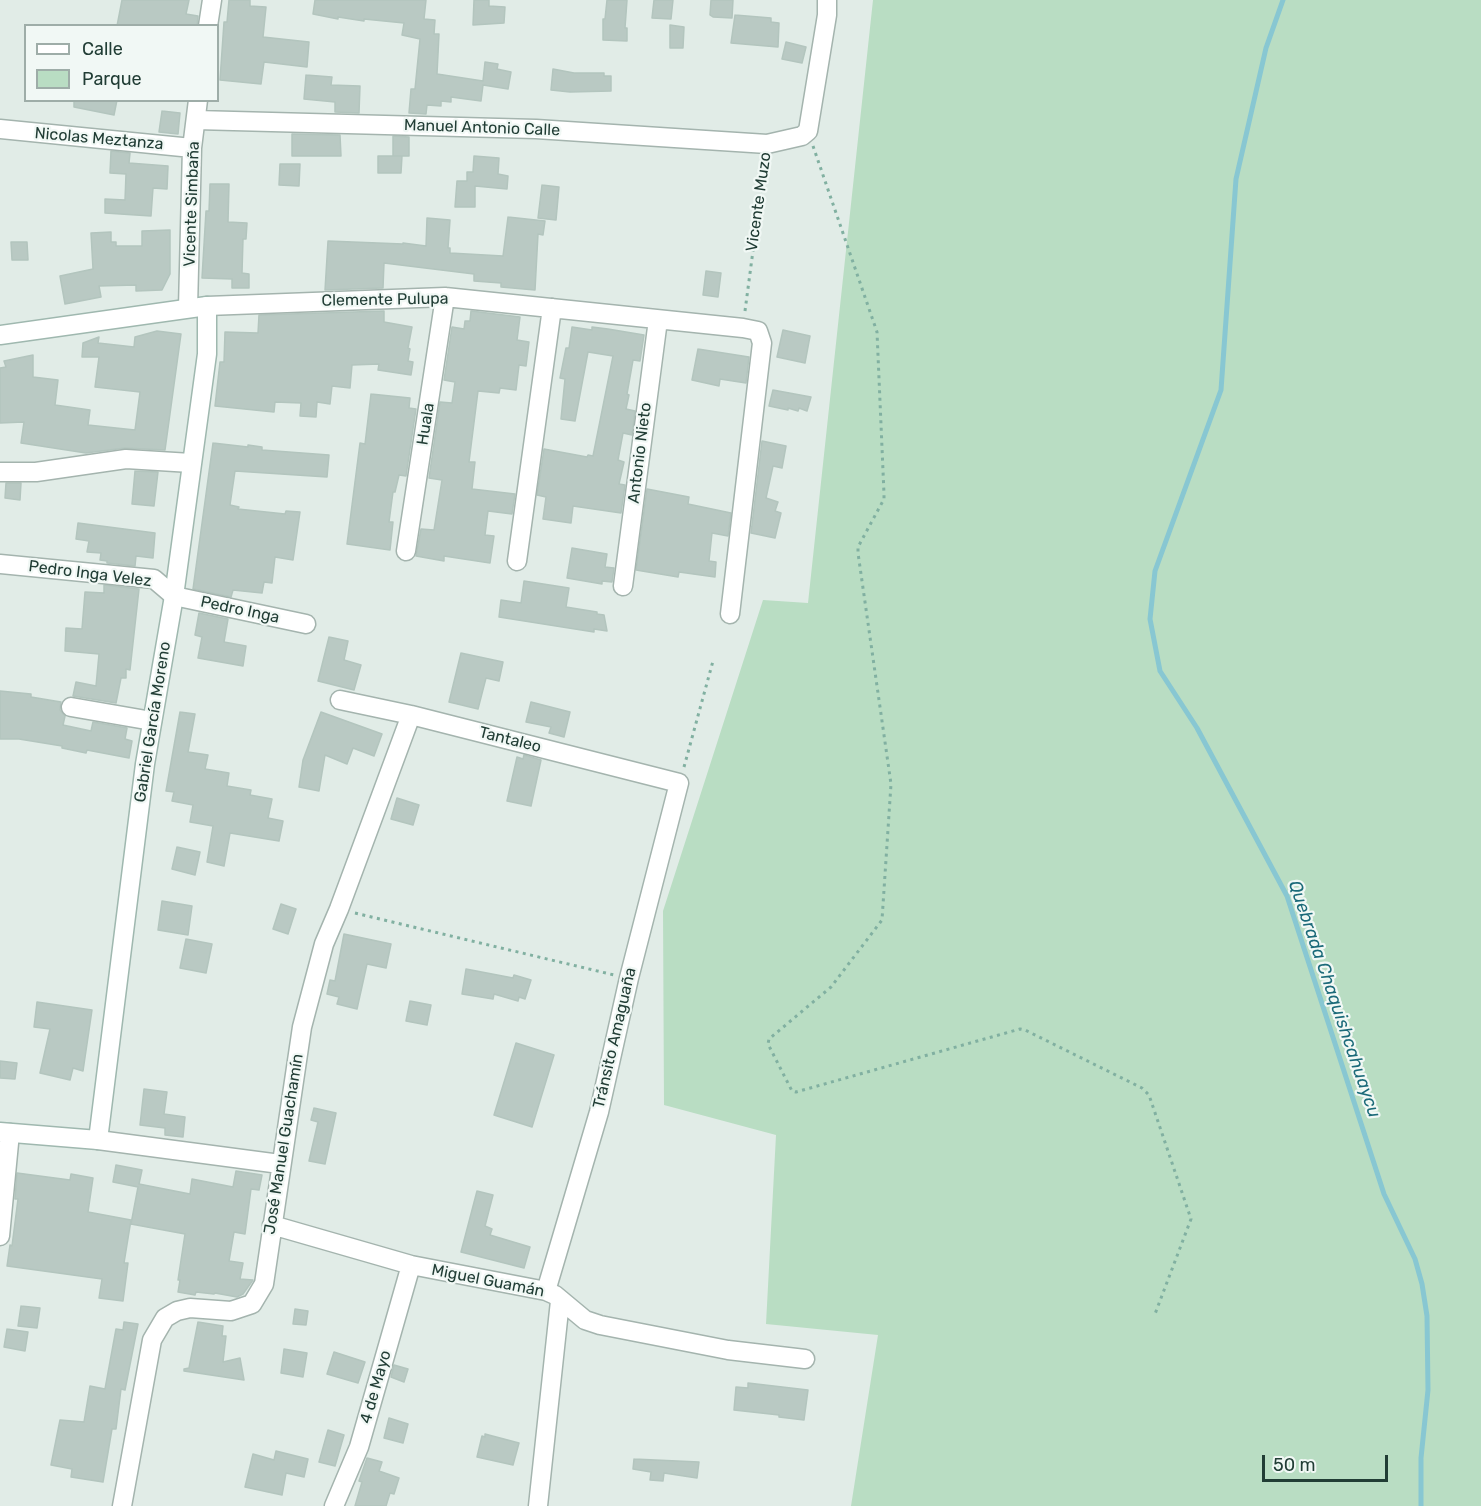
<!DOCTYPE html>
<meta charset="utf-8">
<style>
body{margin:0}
#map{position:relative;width:1481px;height:1506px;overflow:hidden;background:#e1ece7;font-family:Rubik,sans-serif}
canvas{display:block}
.legend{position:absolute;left:24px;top:24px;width:195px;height:78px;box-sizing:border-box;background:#f1f8f5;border:2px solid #9eada8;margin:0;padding:8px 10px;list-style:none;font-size:18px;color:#213d35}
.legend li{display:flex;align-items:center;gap:12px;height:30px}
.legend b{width:30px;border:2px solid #9eada8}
.scale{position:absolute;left:1262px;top:1455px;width:126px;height:27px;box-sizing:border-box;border:3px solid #213d35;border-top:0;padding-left:8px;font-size:18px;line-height:21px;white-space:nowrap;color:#213d35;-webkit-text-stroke:4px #f1f8f5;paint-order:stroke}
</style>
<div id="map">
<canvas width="1481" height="1506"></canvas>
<ul class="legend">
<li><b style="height:8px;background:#fff"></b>Calle</li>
<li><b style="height:16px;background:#b9ddc3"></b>Parque</li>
</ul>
<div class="scale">50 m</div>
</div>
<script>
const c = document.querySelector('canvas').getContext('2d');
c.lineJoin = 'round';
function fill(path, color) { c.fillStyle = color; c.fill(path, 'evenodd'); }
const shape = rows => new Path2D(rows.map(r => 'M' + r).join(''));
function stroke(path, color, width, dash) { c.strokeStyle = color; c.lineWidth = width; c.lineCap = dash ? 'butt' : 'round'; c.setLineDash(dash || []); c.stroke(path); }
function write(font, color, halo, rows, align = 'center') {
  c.font = font + ' Rubik,sans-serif'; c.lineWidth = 4.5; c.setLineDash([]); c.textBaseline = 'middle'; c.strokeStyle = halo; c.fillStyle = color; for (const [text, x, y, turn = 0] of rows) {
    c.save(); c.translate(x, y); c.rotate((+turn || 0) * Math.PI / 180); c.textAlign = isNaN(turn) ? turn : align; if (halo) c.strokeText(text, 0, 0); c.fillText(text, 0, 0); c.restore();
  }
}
fill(shape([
 [873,0,1481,0,1481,1506,851,1506,878,1335,766,1324,776,1135,664,1105,663,911,763,600,808,603]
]), '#b9ddc3');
stroke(shape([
 [1283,0,1266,48,1236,179,1221,390,1155,571,1150,619,1160,671,1197,728,1287,896,1384,1194,1415,1259,1422,1284,1427,1316,1428,1390,1421,1458,1421,1506]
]), '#88c7d2', 5);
const building = shape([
 [122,0,189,0,186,14,198,16,197,26,117,26,122,0],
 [229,0,250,0,250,6,266,7,263,37,309,42,307,67,264,62,261,84,220,80,224,22,227,22,229,0],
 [315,0,426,0,424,19,435,20,434,34,439,34,437,74,483,81,485,62,498,64,497,69,511,72,508,89,483,85,481,101,451,97,451,102,441,101,441,106,427,105,426,114,409,113,411,89,415,89,420,39,402,35,404,23,364,19,364,21,338,17,338,19,313,14,315,0],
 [474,0,489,0,489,6,505,7,504,23,473,25,474,0],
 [607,0,627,0,625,28,627,28,627,41,603,40,603,19,605,19,607,0],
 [654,0,673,0,671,19,652,18,654,0],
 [711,0,733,0,732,18,713,17,710,15,711,0],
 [735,15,771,18,771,22,779,23,778,47,731,43,735,15],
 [670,25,684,27,683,48,670,48,670,25],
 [786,42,806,47,802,63,782,59,786,42],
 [553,69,574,73,604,73,604,76,611,76,611,91,570,92,551,90,553,69],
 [306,75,332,77,331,85,360,86,359,113,335,112,335,102,304,99,306,75],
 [74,100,117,100,114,115,74,107,74,100],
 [162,111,180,113,178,134,159,132,162,111],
 [292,134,340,135,341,156,292,156,292,134],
 [393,136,409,137,409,156,393,156,393,136],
 [111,151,130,153,129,163,168,166,167,189,153,188,151,216,105,213,105,199,125,200,126,174,110,173,111,151],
 [378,156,402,156,401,173,378,173,378,156],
 [474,156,499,158,498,174,508,176,507,189,475,186,475,207,455,207,457,181,467,181,467,172,473,172,474,156],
 [280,164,300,164,299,186,279,185,280,164],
 [210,184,229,184,228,222,247,223,246,239,243,239,242,273,249,274,249,288,232,288,232,279,202,278,206,211,209,211,210,184],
 [542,185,559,187,556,220,538,218,542,185],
 [508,217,545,221,543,235,538,234,535,290,501,287,501,283,474,281,474,274,384,263,383,288,325,290,328,241,403,244,403,243,426,246,427,218,450,220,448,248,450,248,450,253,503,256,508,217],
 [170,230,170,274,162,290,136,291,136,285,99,286,101,297,65,304,60,276,93,269,91,233,111,232,111,242,116,242,116,246,142,246,142,231,170,230],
 [11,242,27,242,28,260,12,260,11,242],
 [706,271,721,273,718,297,703,295,706,271],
 [384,311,384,322,412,327,408,348,410,349,408,361,413,362,411,375,378,370,379,364,352,365,350,388,332,386,330,404,317,402,316,417,300,416,301,403,275,402,274,412,215,406,220,362,224,362,225,332,258,333,259,315,384,311],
 [471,311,520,317,517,340,529,342,526,366,519,365,516,390,500,388,499,393,478,391,469,462,475,462,472,489,515,494,512,514,488,511,485,535,494,536,490,563,444,556,444,561,416,556,421,529,434,530,442,480,429,478,440,402,452,403,455,382,444,380,452,327,464,329,465,321,470,321,471,311],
 [572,327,592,330,592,327,608,329,644,335,640,361,633,360,627,394,629,395,626,409,635,411,632,435,623,433,618,460,624,462,619,484,625,485,621,513,573,506,571,523,543,519,546,497,537,495,544,449,587,457,588,455,593,456,613,356,588,352,575,421,561,419,565,379,560,378,566,348,569,348,572,327],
 [783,330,810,336,805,363,777,357,783,330],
 [157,331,181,334,165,450,125,448,86,453,21,443,24,422,0,423,0,368,6,367,4,361,33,355,33,377,58,380,55,405,90,410,88,425,135,430,140,392,95,387,99,357,82,357,83,343,99,337,98,343,134,347,135,337,157,331],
 [698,349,749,357,746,383,720,379,719,386,692,380,698,349],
 [773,390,811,397,807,411,799,408,798,411,788,408,788,410,769,406,773,390],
 [371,394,410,398,409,408,416,409,406,476,399,475,395,492,393,492,389,522,393,522,390,550,347,544,360,443,365,444,371,394],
 [762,441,786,446,782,468,773,466,766,498,778,502,775,511,781,513,775,538,751,533,762,441],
 [213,443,248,447,248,445,262,447,262,450,329,455,327,477,235,471,230,505,239,507,238,509,285,514,286,511,300,512,293,560,275,557,272,583,264,582,262,593,233,590,231,597,193,589,213,443],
 [135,471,158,472,154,506,132,504,135,471],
 [6,483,21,483,20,500,5,498,6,483],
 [647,489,689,497,688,504,731,513,728,536,712,533,709,561,716,562,715,577,679,572,678,577,636,570,647,489],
 [78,523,155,533,153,558,136,556,135,566,107,563,107,561,100,560,101,553,87,552,89,541,76,539,78,523],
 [572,548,607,554,605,567,614,568,612,582,602,581,602,584,567,578,572,548],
 [524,581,569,588,566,607,597,612,597,614,604,615,607,631,594,629,594,632,499,617,501,600,521,603,524,581],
 [104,585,139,589,130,670,126,669,126,678,121,678,116,703,73,696,76,682,96,686,99,654,65,651,66,628,82,629,85,592,104,593,104,585],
 [199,613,228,619,224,642,246,646,243,666,198,658,202,637,195,635,199,613],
 [329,637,348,641,344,660,361,665,354,690,318,681,329,637],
 [461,653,503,662,499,681,486,678,478,709,449,702,461,653],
 [0,691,31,694,31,697,61,702,60,710,65,716,63,725,91,731,93,722,127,728,125,739,132,741,129,758,87,750,86,753,62,748,62,746,19,739,0,739,0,691],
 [531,702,570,712,564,737,549,733,551,727,526,722,531,702],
 [180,712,195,714,188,752,208,755,205,769,229,773,227,786,251,790,250,795,272,799,268,818,283,821,279,841,230,833,224,866,207,862,213,826,190,822,193,805,172,801,174,792,166,791,180,712],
 [321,712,382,734,374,756,353,748,347,764,325,755,319,791,299,787,303,760,321,712],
 [524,755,541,760,531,806,507,801,517,757,523,759,524,755],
 [397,798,419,805,413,825,391,819,397,798],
 [177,847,200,852,195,875,172,869,177,847],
 [162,901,192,906,188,935,158,930,162,901],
 [281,904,296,909,288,934,273,929,281,904],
 [344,934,391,944,386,968,367,964,357,1009,337,1004,339,997,327,994,330,980,335,981,344,934],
 [186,939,212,944,206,973,180,968,186,939],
 [466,969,513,978,514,975,531,980,525,999,519,997,518,1001,494,994,493,999,462,994,466,969],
 [410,1001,431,1005,427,1025,406,1021,410,1001],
 [37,1002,92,1010,83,1071,73,1068,70,1080,40,1073,50,1029,34,1027,37,1002],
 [516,1043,554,1055,532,1127,494,1115,516,1043],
 [0,1061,17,1063,15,1079,0,1078,0,1061],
 [144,1089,167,1092,164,1114,185,1117,183,1137,165,1135,165,1128,140,1125,144,1089],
 [314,1108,336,1113,325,1164,309,1161,318,1122,311,1120,314,1108],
 [116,1165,142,1170,139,1184,190,1194,192,1179,233,1187,236,1171,262,1175,259,1190,251,1189,245,1234,234,1232,229,1261,243,1263,240,1279,253,1280,243,1294,237,1297,215,1293,214,1294,196,1292,195,1295,178,1292,180,1280,178,1280,185,1234,131,1224,138,1187,113,1182,116,1165],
 [17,1173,70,1180,71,1174,93,1178,88,1212,131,1220,124,1263,128,1263,123,1301,99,1298,102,1279,7,1266,10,1245,12,1246,18,1199,15,1199,17,1173],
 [477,1191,493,1195,485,1226,492,1229,490,1235,530,1247,524,1268,461,1252,477,1191],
 [21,1306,40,1308,37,1328,18,1326,21,1306],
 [295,1309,308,1311,306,1325,293,1324,295,1309],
 [124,1322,138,1324,125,1390,121,1389,116,1429,112,1429,103,1482,71,1477,72,1469,51,1465,60,1420,84,1422,90,1386,105,1389,116,1329,123,1330,124,1322],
 [198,1322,223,1326,222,1336,226,1336,223,1362,240,1358,244,1380,184,1371,184,1369,189,1368,198,1322],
 [7,1329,28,1332,25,1351,4,1347,7,1329],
 [284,1349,307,1353,303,1377,281,1373,284,1349],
 [334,1352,365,1362,358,1383,327,1374,334,1352],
 [394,1365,408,1369,404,1382,391,1377,394,1365],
 [748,1383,808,1390,804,1420,779,1417,779,1415,734,1410,736,1387,748,1388,748,1383],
 [389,1418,408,1424,403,1443,384,1438,389,1418],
 [328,1430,344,1435,335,1466,319,1462,328,1430],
 [485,1434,519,1443,513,1465,477,1457,482,1436,485,1437,485,1434],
 [276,1451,308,1459,304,1477,286,1473,282,1495,245,1487,253,1454,274,1460,276,1451],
 [367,1458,382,1462,379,1471,399,1478,394,1494,390,1493,386,1506,355,1506,362,1482,359,1481,367,1458],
 [634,1459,699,1462,697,1478,664,1473,663,1481,650,1480,651,1472,633,1469,634,1459]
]);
fill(building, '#b9c9c3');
stroke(building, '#b3c5be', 1.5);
const street = shape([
 [208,26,212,0],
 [196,120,536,129,767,144,802,136,808,131,827,15,827,0],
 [0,129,192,148],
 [207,306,445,297,743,328,758,331,762,343,730,614],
 [188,308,192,148,198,100],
 [0,472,36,472,126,459,191,463],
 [406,551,445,297],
 [517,561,552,308],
 [0,564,154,579,174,596,306,624],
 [623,586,658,320],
 [340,700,411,715,679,783,629,978,599,1112,546,1291],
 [71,707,152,721],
 [98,1140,280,1164],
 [272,1225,411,1265,546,1291,555,1295,585,1320,600,1325,728,1350,805,1359],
 [0,1236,10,1133],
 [122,1506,152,1340,165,1318,177,1311,190,1308,231,1311,252,1304,264,1284,302,1027,324,944,339,909,411,715],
 [334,1506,359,1447,411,1265],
 [538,1506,560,1301]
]);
const secondary = shape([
 [0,335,207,306,207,354,174,596,145,764,98,1140,0,1132]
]);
stroke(street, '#a4b4ae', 21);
stroke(secondary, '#9fb8af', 21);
stroke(shape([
 [813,146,877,332,884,494,884,499,858,547,858,553,891,784,882,920,831,987,769,1039,768,1044,792,1091,796,1092,1020,1029,1025,1030,1142,1088,1149,1095,1191,1219,1155,1314],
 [745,311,765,160],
 [684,767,713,661],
 [355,913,614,975]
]), '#81b0a1', 3, [3, 4.5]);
stroke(street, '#fff', 18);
stroke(secondary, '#fff', 18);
write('16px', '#213d35', '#f1f8f5', [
 ["Manuel Antonio Calle",482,128,2],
 ["Nicolas Meztanza",99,139,5],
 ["Vicente Muzo",759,202,-82],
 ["Vicente Simbaña",192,204,-88],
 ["Clemente Pulupa",385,300,-1],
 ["Huala",426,424,-81],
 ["Antonio Nieto",640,453,-83],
 ["Pedro Inga Velez",90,574,7],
 ["Pedro Inga",240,610,12],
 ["Gabriel García Moreno",153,722,-81],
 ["Tantaleo",510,740,14],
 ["Tránsito Amaguaña",615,1038,-77],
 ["José Manuel Guachamín",284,1144,-81],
 ["Miguel Guamán",488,1281,11],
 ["4 de Mayo",376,1387,-74]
]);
write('italic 18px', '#1b6a79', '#f1f8f5', [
 ["Quebrada Chaquishcahuaycu",1334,999,71]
]);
</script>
